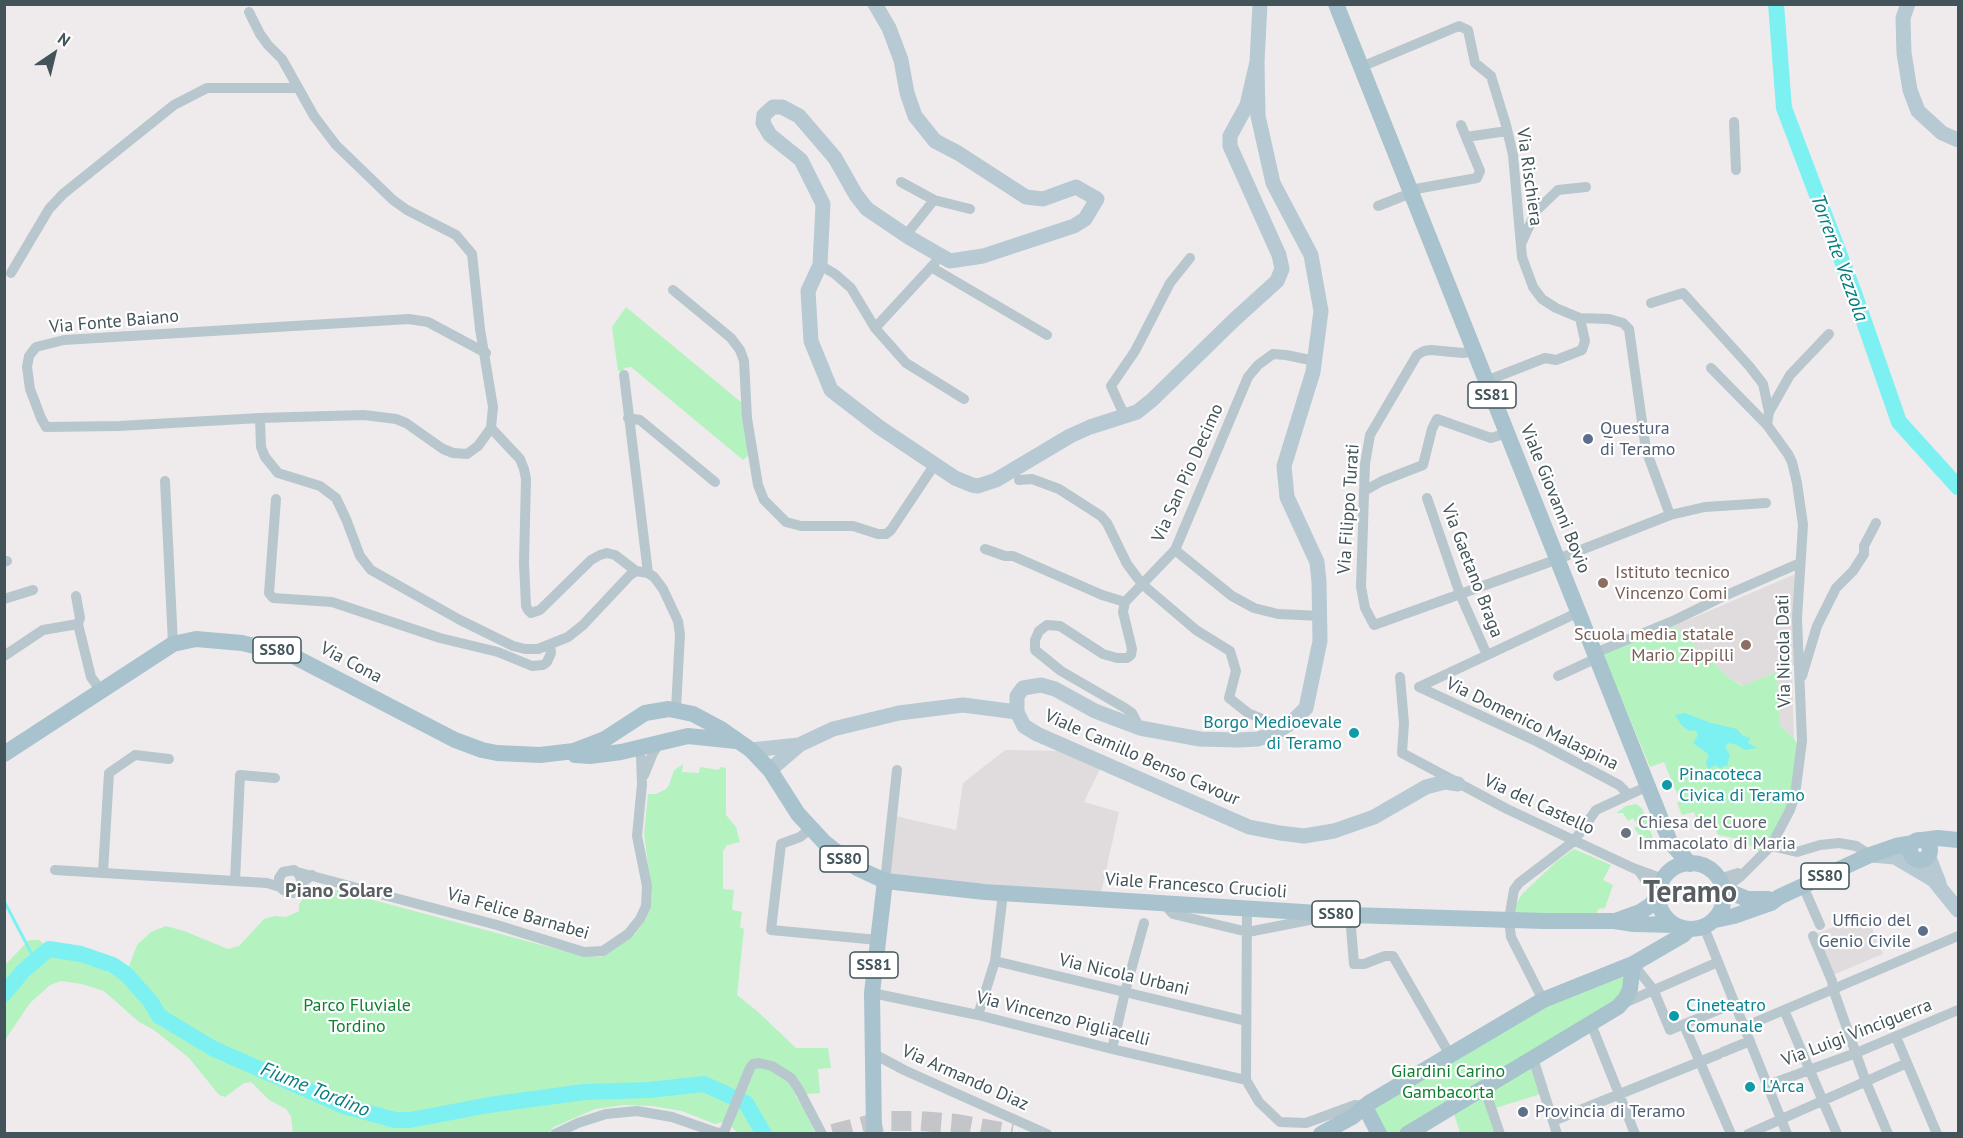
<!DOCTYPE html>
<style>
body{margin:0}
#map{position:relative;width:1963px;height:1138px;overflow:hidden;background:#efebec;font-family:"PT Sans",sans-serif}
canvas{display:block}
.frame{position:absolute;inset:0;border:6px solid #42545a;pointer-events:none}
.north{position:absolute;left:24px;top:24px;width:60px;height:60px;-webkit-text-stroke:4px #fff;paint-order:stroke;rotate:35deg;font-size:16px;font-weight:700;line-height:24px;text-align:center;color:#42545a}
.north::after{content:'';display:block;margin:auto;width:21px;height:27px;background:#42545a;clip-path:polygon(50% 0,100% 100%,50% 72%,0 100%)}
</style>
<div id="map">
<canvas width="1963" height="1138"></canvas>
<div class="frame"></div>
<div class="north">N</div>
</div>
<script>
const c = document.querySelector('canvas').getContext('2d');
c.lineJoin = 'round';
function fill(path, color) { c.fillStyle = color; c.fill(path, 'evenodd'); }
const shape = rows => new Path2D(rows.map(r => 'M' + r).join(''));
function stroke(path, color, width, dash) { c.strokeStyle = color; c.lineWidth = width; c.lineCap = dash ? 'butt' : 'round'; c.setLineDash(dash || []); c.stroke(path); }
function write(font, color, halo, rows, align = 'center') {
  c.font = font + ' "PT Sans",sans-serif'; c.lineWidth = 4.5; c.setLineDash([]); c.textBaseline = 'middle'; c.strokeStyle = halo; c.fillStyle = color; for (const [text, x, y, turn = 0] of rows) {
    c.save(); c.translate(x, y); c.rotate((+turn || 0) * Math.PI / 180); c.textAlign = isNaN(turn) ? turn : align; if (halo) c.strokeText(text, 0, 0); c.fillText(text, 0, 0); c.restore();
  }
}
fill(shape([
 [1800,572,1798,663,1778,672,1792,672,1794,738,1780,726,1777,672,1743,686,1727,676,1674,626],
 [1005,750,1067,751,1102,765,1084,802,1119,812,1101,893,885,876,891,815,956,830,963,783],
 [1866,914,1883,954,1833,975,1816,934]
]), '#e0dcde');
fill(shape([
 [626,307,742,403,750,454,743,460,631,367,625,368,622,371,618,371,612,327],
 [1674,626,1727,676,1742,686,1777,672,1780,726,1794,738,1798,746,1794,784,1786,811,1762,853,1739,839,1718,835,1715,828,1700,827,1694,812,1682,815,1677,803,1680,801,1664,762,1650,767,1602,652],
 [683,764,682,772,699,773,700,767,719,770,720,767,726,768,726,815,736,827,740,842,727,845,723,851,723,889,734,890,732,910,742,912,740,927,744,929,737,995,757,1011,796,1048,828,1048,831,1068,818,1069,820,1093,795,1095,803,1108,815,1133,737,1133,732,1127,723,1122,715,1124,682,1111,652,1106,624,1105,595,1109,554,1127,548,1133,293,1134,291,1116,286,1109,269,1100,251,1082,244,1083,225,1097,219,1095,189,1058,154,1030,139,1022,104,991,82,984,61,981,50,985,30,1003,5,1040,5,965,29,940,39,940,60,957,92,963,112,974,128,969,137,945,151,932,166,926,184,931,228,949,239,946,264,919,275,916,286,917,299,911,299,904,309,891,317,885,579,955,601,957,635,934,646,919,652,896,644,834,648,794,656,794,666,789,669,785,674,770],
 [1636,804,1642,808,1653,838,1645,844,1642,840,1643,836,1640,836,1634,828,1638,826,1633,818,1628,821,1623,813,1616,813,1626,806],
 [1574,849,1611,865,1603,880,1613,885,1605,908,1598,909,1596,915,1513,918,1516,904,1522,894,1557,861],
 [1620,975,1626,980,1630,989,1533,1058,1544,1093,1492,1109,1500,1133,1460,1133,1452,1107,1407,1133,1385,1133,1369,1103,1507,1022]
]), '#b4f2c0');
fill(shape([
 [1685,713,1711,723,1737,729,1743,736,1750,738,1748,743,1757,748,1745,750,1737,745,1728,743,1725,747,1730,755,1727,766,1724,766,1720,769,1716,765,1710,768,1708,773,1706,762,1709,755,1693,743,1698,735,1695,730,1690,731,1682,726,1675,715]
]), '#7df1f2');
stroke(shape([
 [4,901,35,960]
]), '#7df1f2', 3);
stroke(shape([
 [1776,4,1784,108,1853,290,1899,422,1958,487],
 [4,994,23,971,49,949,81,954,113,965,126,974,151,1002,159,1016,214,1049,344,1106,395,1120,410,1120,489,1105,584,1092,649,1090,704,1084,746,1103,764,1134]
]), '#7df1f2', 16);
stroke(shape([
 [833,1134,884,1121,920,1121,957,1124,1012,1134]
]), '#c4c5c8', 20, [20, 10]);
stroke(shape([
 [249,12,260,34,268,45,282,59,314,116,336,145,393,200,407,210,456,235,472,254,480,329,493,407,491,428,478,446,467,454,453,453,443,449,406,423,396,419,364,415,260,418,261,447,265,457,278,473,320,486,336,498,346,519,360,556,371,570,460,620,513,646,525,649,538,649,568,637,583,625,630,575,636,571,648,573,654,577,663,589,678,621,680,634,676,709],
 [1361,67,1459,26,1468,30,1475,63,1491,76,1506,125,1513,155,1522,257,1533,287,1542,299,1556,308,1580,318,1609,319,1623,323,1629,329,1646,450,1670,515],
 [1734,122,1736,170],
 [1466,137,1507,131],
 [901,182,934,200,970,209],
 [1410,190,1477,178,1480,171,1461,125],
 [1378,206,1411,193],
 [906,235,934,200],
 [1522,242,1536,211,1558,190,1586,187],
 [820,265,835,274,851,288,875,328,906,363,964,399],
 [931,267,1047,335],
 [11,273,49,209,63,194,174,105,207,88,297,88],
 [673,290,731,338,740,350,744,361,747,418,758,485,764,500,786,522,801,526,853,526,878,534,886,534,891,530,935,464],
 [1651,303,1683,293,1750,367,1763,384,1769,412,1767,425],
 [875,328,935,263],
 [1474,351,1463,353,1431,350,1424,351,1417,355,1370,435,1365,464,1361,587,1365,608,1374,625,1558,559,1670,515,1705,507,1766,503],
 [1711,368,1767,425,1788,454,1792,462,1797,483,1803,525,1797,618,1802,741,1795,795,1790,810,1771,846,1740,877,1723,889],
 [624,375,648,573],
 [1486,381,1545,358,1556,360,1582,350,1585,341,1580,318],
 [1769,412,1790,375,1829,334],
 [1125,417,1111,386,1135,351,1170,283,1190,258],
 [260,418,119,426,46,427,41,418,30,389,27,367,29,356,36,347,64,340,409,319,428,322,486,353],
 [628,418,640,420,715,482],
 [491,428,520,459,524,469,526,479,524,563,526,606,528,610,531,613,540,610,591,560,600,555,607,553,615,555,636,571],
 [1019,480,1032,479,1059,489,1101,516,1107,523,1127,564,1142,584,1196,630,1230,651,1236,671,1229,698,1248,713,1284,728],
 [165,481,173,644],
 [1366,490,1382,481,1423,465,1432,429,1437,419,1491,438,1507,433],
 [1427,498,1460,594,1487,655],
 [276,499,269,593,273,598,332,602,440,638,498,652,532,666,543,665,547,662,551,653,550,646],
 [985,549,1005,556,1013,556,1102,595,1125,602,1175,550,1248,377,1258,365,1273,354,1286,355,1315,361],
 [1175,550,1232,596,1254,608,1278,614,1321,616],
 [4,562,7,561],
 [76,596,80,618,78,624],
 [4,599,33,590],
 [1125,602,1123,612,1132,649,1131,655,1127,658,1117,658,1103,654,1060,626,1047,625,1039,631,1035,640,1035,650,1061,671,1125,708,1132,713,1140,728],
 [1595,653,1675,620,1722,597,1800,563],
 [4,656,43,630,78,624,91,677,101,691],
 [1558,676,1597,658],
 [1802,676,1817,626,1836,588,1853,571,1864,554,1864,546,1876,523],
 [1400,677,1404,723,1402,753,1507,809,1633,868,1663,879],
 [1419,687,1538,742,1619,785,1629,795],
 [1419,687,1579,612],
 [644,775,653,753,660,743],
 [810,829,800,837,781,844,771,930,878,940],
 [1771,846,1797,852,1820,845,1839,843,1856,846,1870,855],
 [55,870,267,883,280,887],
 [1639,871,1644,878,1659,888],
 [103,872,109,773,135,755,169,759],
 [297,872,497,925,584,952,603,951,628,934,640,919,646,906,647,886,637,836,642,784,641,757,637,747],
 [1719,879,1738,873],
 [235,881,240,775,275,778],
 [885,881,897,770],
 [302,883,299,874,294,870,283,872,279,878,279,884,283,890,293,893,299,889,302,883,312,875],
 [1803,886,1820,925],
 [1163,903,1173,914,1248,932,1309,920,1317,913],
 [1247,908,1246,1080,1259,1102,1280,1122,1306,1123,1355,1105,1365,1106],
 [1350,915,1354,964,1364,964,1385,956,1393,956,1450,1055],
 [1704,927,1787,1134],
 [1813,936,1832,981,1833,989,1866,1082,1888,1134],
 [995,961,1246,1021],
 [1633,964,1653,989,1670,1030,1735,1003],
 [872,993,978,1015,1112,1049,1246,1080],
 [1543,1000,1511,937,1509,919,1514,890,1519,883,1574,841,1596,810,1648,786],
 [1622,1004,1718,962],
 [1784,1010,1837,1134],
 [978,1015,995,961,1003,893],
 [1591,1024,1635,1134],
 [1684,1025,1731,1134],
 [1744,1027,1958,936],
 [1896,1037,1937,1134],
 [1112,1049,1125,992,1144,923],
 [872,1050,876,1055,904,1070,1047,1134],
 [1723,1052,1750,1041],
 [1533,1058,1557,1134],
 [1768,1085,1856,1053,1958,1010],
 [1484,1087,1500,1134],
 [1553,1121,1719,1054],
 [555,1134,578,1123,606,1114,637,1111,672,1117,718,1133,724,1132,750,1068,753,1064,759,1063,772,1066,791,1078,798,1088,822,1134],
 [1748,1134,1907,1063]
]), '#b8c7cd', 10);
stroke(shape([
 [875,4,889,28,901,60,907,93,915,116,935,141,958,153,1026,197,1043,199,1076,187,1097,199,1085,219,1074,226,983,256,950,261,910,238,867,209,856,195,835,158,799,116,782,107,773,107,764,115,763,123,770,135,801,160,823,204,820,265,808,291,811,341,831,390,879,427,955,478,972,485,978,486,996,480,1070,436,1090,427,1137,412,1152,400,1234,320,1277,281,1282,269,1279,255,1230,146,1230,136,1247,105,1257,62],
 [1260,4,1257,62,1258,116,1273,183,1311,255,1321,311,1313,372,1284,466,1287,497,1317,562,1319,582,1320,641,1306,708,1291,723,1275,733,1258,739,1238,740,1200,739,1140,728,1095,711,1055,689,1041,685,1023,688,1017,696,1017,712,1024,726,1037,734,1249,827,1280,833,1304,836,1334,831,1374,817,1426,787,1445,782,1458,784],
 [1908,4,1903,18,1904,53,1910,90,1918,111,1942,133,1958,140],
 [751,750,799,745,833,729,899,713,963,705,1017,712],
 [770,770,799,745],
 [1871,855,1895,857,1939,883],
 [1928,855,1939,883],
 [1932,878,1958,910]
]), '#b7c9d2', 15);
stroke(shape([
 [1336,4,1670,842,1690,864],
 [4,754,173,644,196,639,242,643,291,655,455,740,482,750,497,753,540,755,574,751,605,739,645,713,669,709,693,714,721,729,751,750,770,770,798,814,824,842,857,868,885,881,985,892,1350,915,1545,921,1614,921,1634,924,1675,925],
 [575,755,590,756,621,752,688,736,736,741],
 [1922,840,1938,838,1958,840],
 '1910 850a10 10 0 1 1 20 0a10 10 0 1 1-20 0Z',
 '1658 896a33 33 0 1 1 66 0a33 33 0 1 1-66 0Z',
 [1723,889,1747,899,1768,899],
 [1618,920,1640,912,1651,905,1658,895],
 [1715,920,1734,916,1771,903,1779,897,1870,855,1896,846,1913,843],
 [1365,1107,1379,1134],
 [874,1134,872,993,885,881],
 [1321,1134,1352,1117,1369,1103,1543,1000,1633,964,1683,935,1689,929],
 [1407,1134,1618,1007,1626,998,1630,989,1633,964]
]), '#a8c2ce', 16);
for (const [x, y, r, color] of [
 [1588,439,6,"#5c6f8a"],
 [1603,583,6,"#8d6e63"],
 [1746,645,6,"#8d6e63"],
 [1354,733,6,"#0f9aa8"],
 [1667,785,6,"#0f9aa8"],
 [1626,833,6,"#6b7280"],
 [1923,931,6,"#5c6f8a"],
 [1674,1016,6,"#0f9aa8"],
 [1750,1087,6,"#0f9aa8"],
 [1523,1112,6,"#5c6f8a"]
]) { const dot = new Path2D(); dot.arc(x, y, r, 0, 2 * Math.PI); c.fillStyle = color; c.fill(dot); stroke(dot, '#fff', 2); }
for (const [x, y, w] of [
 [1492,395,48],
 [277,650,48],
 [844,859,48],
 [1825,876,48],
 [1336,914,48],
 [874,965,48]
]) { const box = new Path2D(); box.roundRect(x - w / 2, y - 13, w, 26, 4.5); c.fillStyle = '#fff'; c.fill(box); stroke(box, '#42545a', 1.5); }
write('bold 16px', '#42545a', null, [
 ["SS81",1492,395],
 ["SS80",277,650],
 ["SS80",844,859],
 ["SS80",1825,876],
 ["SS80",1336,914],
 ["SS81",874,965]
]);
write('18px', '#42545a', '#fff', [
 ["Via Rischiera",1529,177,82],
 ["Via Fonte Baiano",114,322,-5],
 ["Via San Pio Decimo",1188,473,-66],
 ["Viale Giovanni Bovio",1555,499,68],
 ["Via Filippo Turati",1349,509,-86],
 ["Via Gaetano Braga",1472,571,69],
 ["Via Nicola Dati",1784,651,-91],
 ["Via Cona",351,663,28],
 ["Via Domenico Malaspina",1532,724,26],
 ["Viale Camillo Benso Cavour",1142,758,24],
 ["Via del Castello",1539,805,25],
 ["Viale Francesco Crucioli",1196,886,4],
 ["Via Felice Barnabei",518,914,16],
 ["Via Nicola Urbani",1124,975,13],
 ["Via Vincenzo Pigliacelli",1063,1019,14],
 ["Via Luigi Vinciguerra",1857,1033,-21],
 ["Via Armando Diaz",965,1078,24]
]);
write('18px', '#4e5e75', '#fff', [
 ["Questura",1600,429],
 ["di Teramo",1600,450],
 ["Ufficio del",1911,921,"right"],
 ["Genio Civile",1911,942,"right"],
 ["Provincia di Teramo",1535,1112]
], 'left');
write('18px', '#785e54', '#fff', [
 ["Istituto tecnico",1615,573],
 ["Vincenzo Comi",1615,594],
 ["Scuola media statale",1734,635,"right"],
 ["Mario Zippilli",1734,656,"right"]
], 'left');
write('18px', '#0d838f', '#fff', [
 ["Borgo Medioevale",1342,723,"right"],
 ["di Teramo",1342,744,"right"],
 ["Pinacoteca",1679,775],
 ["Civica di Teramo",1679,796],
 ["Cineteatro",1686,1006],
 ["Comunale",1686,1027],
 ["L'Arca",1762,1087]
], 'left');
write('18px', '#5b616d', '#fff', [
 ["Chiesa del Cuore",1638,823],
 ["Immacolato di Maria",1638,844]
], 'left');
write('18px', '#0f8031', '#fff', [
 ["Parco Fluviale",357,1006],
 ["Tordino",357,1027],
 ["Giardini Carino",1448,1072],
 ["Gambacorta",1448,1093]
]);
write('italic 20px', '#067e80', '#fff', [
 ["Torrente Vezzola",1839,258,70],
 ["Fiume Tordino",315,1090,22]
]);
write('bold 20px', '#585e61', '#fff', [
 ["Piano Solare",339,891]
]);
write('bold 30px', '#585e61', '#fff', [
 ["Teramo",1690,893]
]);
</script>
